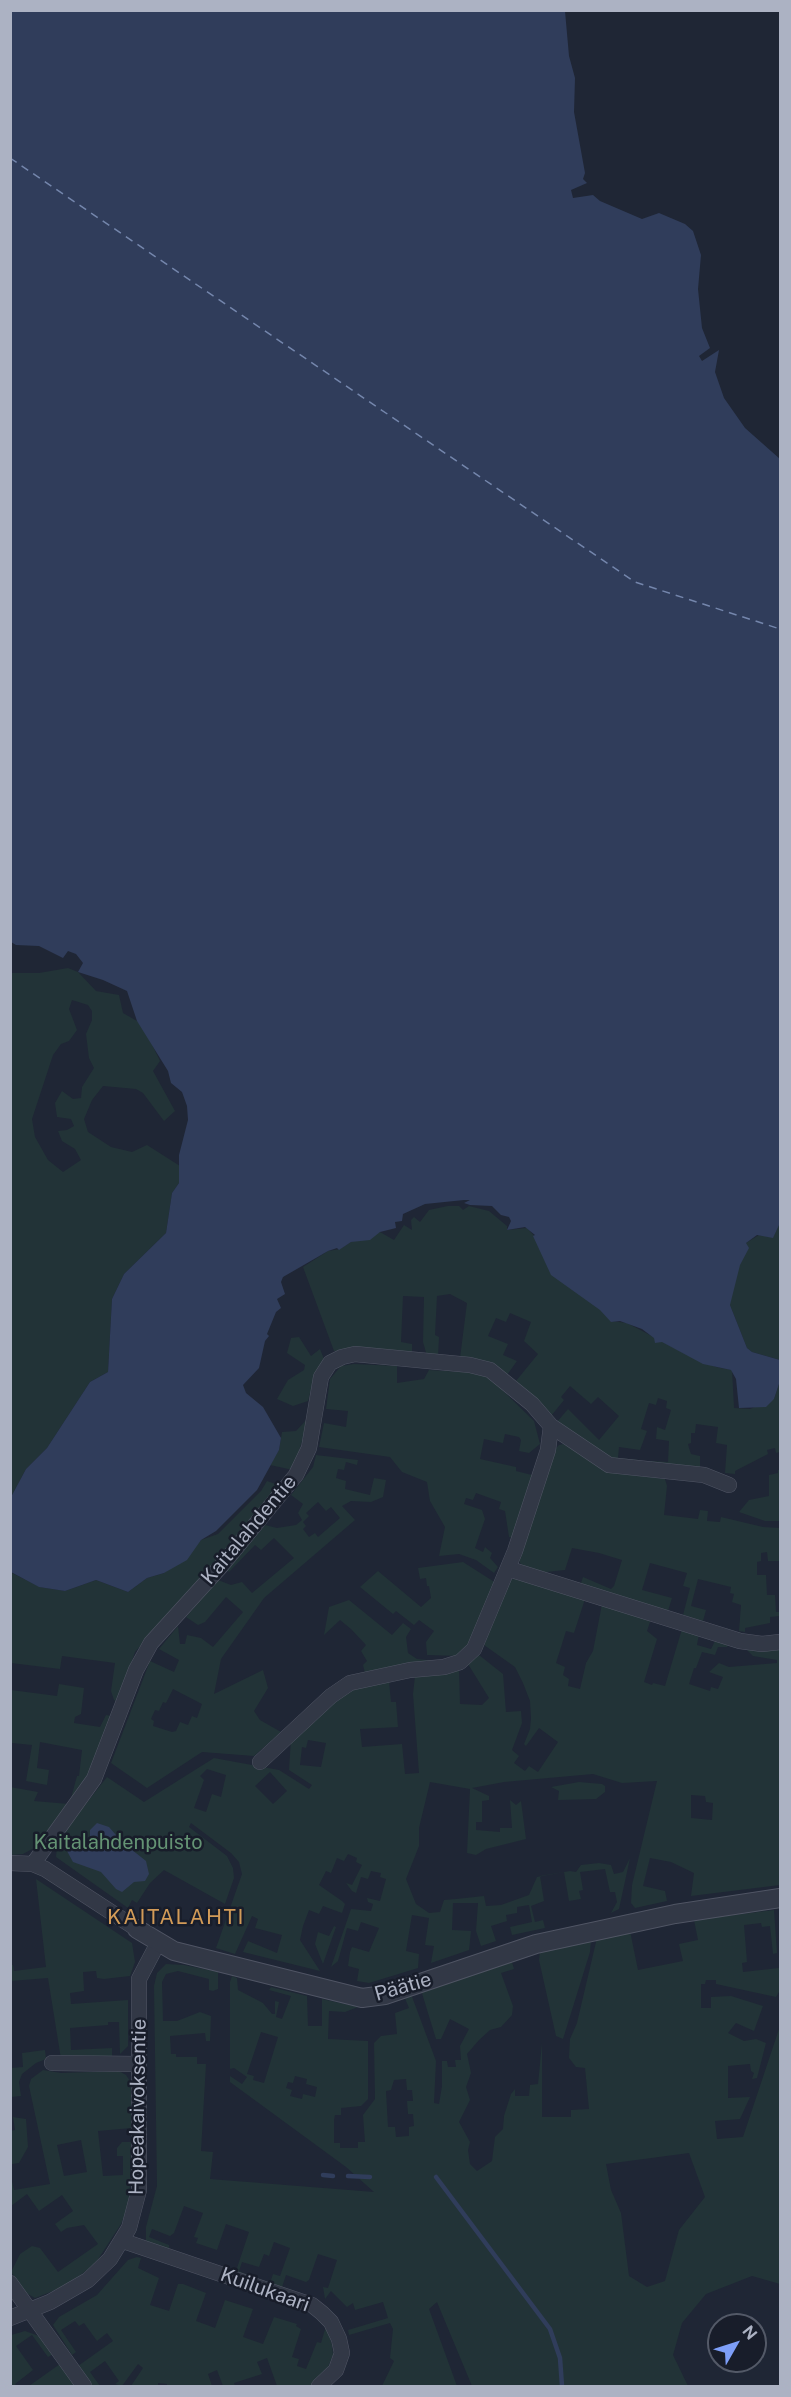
<!DOCTYPE html>
<meta charset="utf-8">
<style>
body{margin:0}
#map{position:relative;width:791px;height:2397px;overflow:hidden;background:#1f2635;font-family:"Public Sans",sans-serif}
canvas{display:block}
.frame{position:absolute;inset:0;border:12px solid #acb2c3;pointer-events:none}
.north{position:absolute;left:707px;top:2313px;width:60px;height:60px;box-sizing:border-box;background:#181d2a;border:2px solid #535967;border-radius:50%;rotate:51deg;font-size:16px;font-weight:700;line-height:24px;text-align:center;color:#acb2c3}
.north::after{content:'';display:block;margin:auto;width:21px;height:27px;background:#7d9ef7;clip-path:polygon(50% 0,100% 100%,50% 72%,0 100%)}
</style>
<div id="map">
<canvas width="791" height="2397"></canvas>
<div class="frame"></div>
<div class="north">N</div>
</div>
<script>
const c = document.querySelector('canvas').getContext('2d');
c.lineJoin = 'round';
function fill(path, color) { c.fillStyle = color; c.fill(path, 'evenodd'); }
const shape = rows => new Path2D(rows.map(r => 'M' + r).join(''));
function stroke(path, color, width, dash) { c.strokeStyle = color; c.lineWidth = width; c.lineCap = dash ? 'butt' : 'round'; c.setLineDash(dash || []); c.stroke(path); }
function write(font, color, halo, rows, align = 'center') {
  c.font = font + ' "Public Sans",sans-serif'; c.lineWidth = 5; c.setLineDash([]); c.textBaseline = 'middle'; c.strokeStyle = halo; c.fillStyle = color; for (const [text, x, y, turn = 0] of rows) {
    c.save(); c.translate(x, y); c.rotate((+turn || 0) * Math.PI / 180); c.textAlign = isNaN(turn) ? turn : align; if (halo) c.strokeText(text, 0, 0); c.fillText(text, 0, 0); c.restore();
  }
}
fill(shape([
 [68,968,78,972,96,991,119,995,123,1013,137,1021,144,1028,160,1061,153,1071,175,1111,164,1121,143,1093,136,1089,103,1086,92,1100,84,1119,88,1132,111,1147,132,1152,147,1145,180,1166,179,1183,172,1193,166,1233,124,1274,112,1299,108,1372,90,1382,47,1448,26,1469,11,1497,11,973,39,973],
 [72,1000,88,1005,92,1011,92,1020,86,1034,89,1058,94,1068,82,1087,81,1098,73,1099,62,1091,55,1103,57,1117,71,1119,74,1126,67,1130,58,1131,62,1141,75,1149,81,1160,63,1172,48,1160,35,1137,32,1119,53,1055,61,1044,69,1041,77,1030,69,1009],
 [448,1206,459,1206,463,1210,469,1206,489,1211,507,1226,507,1230,527,1228,611,1321,627,1323,686,1354,716,1367,732,1370,734,1408,750,1409,774,1399,780,1381,780,1452,776,1453,775,1448,767,1450,768,1454,735,1471,735,1474,725,1473,727,1445,716,1443,718,1427,696,1424,695,1433,691,1433,691,1443,688,1444,689,1448,691,1454,700,1456,700,1470,651,1464,651,1461,668,1462,669,1441,656,1439,657,1427,665,1430,671,1410,666,1408,667,1401,658,1398,656,1405,649,1403,641,1429,647,1431,640,1450,619,1447,618,1458,640,1460,639,1463,611,1460,557,1422,568,1409,599,1440,619,1416,598,1397,591,1404,570,1386,561,1397,564,1400,551,1416,516,1381,538,1354,524,1341,531,1322,510,1313,506,1322,496,1318,488,1336,508,1344,503,1355,517,1361,507,1375,460,1358,467,1303,450,1294,437,1296,435,1335,439,1337,438,1356,427,1356,423,1342,424,1297,403,1296,401,1342,412,1344,412,1354,334,1351,303,1267,328,1251,340,1249,351,1242,380,1232,394,1240,404,1225,412,1230,411,1220,414,1217,420,1222,429,1210],
 [780,1223,780,1360,752,1352,747,1348,730,1305,732,1243,746,1243,759,1235,773,1237],
 [299,1337,311,1356,320,1349,324,1359,315,1374,308,1401,293,1406,277,1399,288,1380,304,1370,305,1365,287,1353,291,1338],
 [354,1364,397,1366,397,1383,424,1379,429,1370,480,1373,494,1382,534,1421,540,1444,529,1453,519,1451,521,1440,519,1437,505,1434,503,1443,484,1439,480,1459,516,1467,516,1471,532,1475,514,1539,509,1537,505,1511,499,1509,501,1502,476,1493,473,1500,466,1498,464,1504,482,1510,485,1519,475,1548,483,1552,485,1547,492,1553,490,1558,498,1567,494,1573,476,1560,459,1554,439,1556,445,1527,430,1501,427,1482,402,1472,390,1457,319,1447,324,1423,346,1427,348,1411,326,1409,330,1379,341,1366],
 [310,1416,293,1470,270,1465,279,1450,282,1432,296,1431],
 [563,1444,618,1473,665,1479,667,1486,664,1515,698,1519,700,1510,708,1511,707,1521,720,1522,721,1517,763,1527,780,1528,780,1570,780,1561,768,1561,767,1552,761,1553,761,1561,757,1562,757,1575,766,1575,767,1595,775,1595,776,1612,780,1612,780,1616,770,1617,770,1623,745,1628,745,1632,739,1631,741,1605,732,1602,734,1594,730,1593,731,1587,698,1579,691,1606,706,1610,703,1621,683,1615,690,1588,683,1586,687,1573,650,1563,642,1590,672,1598,668,1611,580,1586,583,1577,611,1589,614,1586,622,1560,599,1553,572,1548,565,1570,537,1573,527,1569,520,1563,519,1557,554,1450,559,1445],
 [316,1455,358,1460,357,1465,346,1462,344,1470,338,1469,336,1478,346,1481,345,1489,370,1495,374,1478,386,1480,383,1497,371,1502,351,1501,342,1506,355,1520,264,1598,221,1659,214,1694,263,1670,268,1688,254,1711,260,1720,281,1732,254,1756,202,1752,147,1788,111,1763,150,1661,174,1672,179,1660,159,1649,178,1626,180,1644,185,1644,187,1635,201,1638,213,1647,243,1612,226,1597,205,1622,198,1625,186,1617,218,1580,231,1585,242,1582,252,1593,294,1558,274,1538,261,1550,255,1545,229,1572,227,1570,265,1525,277,1528,296,1525,302,1520,298,1513,303,1504,291,1495,313,1467],
 [318,1502,326,1511,331,1507,340,1518,318,1537,315,1533,309,1537,303,1529,306,1526,303,1522,309,1516,306,1513],
 [173,1689,202,1704,197,1718,192,1716,188,1725,180,1722,176,1731,172,1732,153,1726,154,1721,151,1719,155,1710,159,1711,163,1702,166,1703],
 [778,1470,780,1470,780,1521,765,1521,739,1512,749,1500,769,1496,769,1475,778,1473],
 [267,1481,281,1486,135,1652,118,1702,114,1700,111,1691,115,1663,62,1656,60,1669,11,1663,10,1572,40,1587,65,1591,96,1580,128,1592,147,1578,164,1573,201,1540,218,1534,261,1491],
 [463,1562,496,1583,472,1643,460,1656,427,1655,426,1642,434,1631,419,1620,414,1625,396,1611,393,1614,360,1587,378,1571,421,1607,431,1598,429,1586,427,1586,426,1578,420,1579,418,1568],
 [517,1578,585,1599,574,1633,566,1631,556,1663,565,1667,563,1675,569,1679,568,1686,580,1689,586,1663,593,1651,602,1604,651,1619,647,1631,657,1639,644,1682,652,1685,653,1683,665,1686,682,1629,699,1634,697,1645,711,1649,716,1639,729,1643,727,1647,718,1647,715,1655,702,1652,696,1668,694,1668,689,1684,710,1691,711,1687,718,1689,723,1677,709,1672,719,1663,729,1667,777,1663,777,1660,753,1656,744,1647,780,1650,780,1885,691,1896,694,1873,671,1862,650,1858,643,1886,665,1891,667,1901,635,1908,631,1903,632,1885,657,1781,622,1783,593,1774,504,1782,472,1788,489,1796,489,1800,482,1801,482,1822,476,1822,476,1830,500,1832,500,1828,512,1828,510,1800,516,1805,521,1801,526,1839,486,1849,476,1855,467,1853,470,1789,430,1782,419,1828,419,1846,406,1879,416,1904,429,1913,440,1912,444,1900,456,1899,484,1896,486,1906,501,1905,529,1895,537,1877,570,1871,576,1872,581,1865,599,1863,611,1865,614,1874,623,1872,630,1858,619,1909,611,1913,617,1902,615,1892,610,1892,605,1869,580,1872,583,1890,579,1891,581,1899,569,1901,564,1872,540,1876,544,1901,531,1906,535,1922,543,1920,545,1928,512,1935,510,1927,532,1922,529,1905,517,1907,517,1913,506,1915,507,1921,491,1926,496,1941,481,1946,476,1931,478,1903,453,1903,452,1930,471,1931,469,1950,431,1963,434,1946,425,1945,429,1918,412,1915,406,1951,419,1954,418,1968,369,1983,357,1981,359,1969,348,1966,350,1952,352,1947,369,1952,379,1928,361,1922,358,1931,347,1928,338,1961,331,1967,351,1909,371,1911,373,1904,368,1902,367,1898,380,1901,386,1879,380,1877,381,1873,371,1871,368,1879,361,1877,356,1893,352,1891,346,1883,352,1885,362,1865,356,1862,357,1858,348,1854,344,1861,337,1858,331,1873,326,1871,319,1885,342,1901,345,1904,342,1913,323,1906,319,1914,309,1910,303,1926,300,1940,320,1971,243,1952,248,1941,277,1953,282,1935,255,1928,258,1919,252,1916,235,1954,216,1948,242,1874,239,1862,231,1853,191,1823,189,1827,227,1856,233,1868,234,1878,225,1904,164,1870,150,1883,137,1903,132,1900,128,1908,56,1857,57,1846,55,1843,107,1777,144,1802,214,1758,279,1770,309,1789,312,1785,289,1770,291,1739,347,1689,389,1681,391,1702,396,1702,398,1727,360,1729,362,1747,402,1744,405,1774,419,1773,413,1694,415,1676,459,1669,460,1704,482,1705,489,1698,468,1664,479,1655,503,1674,506,1712,521,1711,522,1723,512,1750,519,1756,514,1763,525,1771,529,1766,538,1772,558,1742,539,1728,526,1746,524,1744,530,1729,531,1718,530,1701,523,1683,515,1667,484,1645,510,1580],
 [308,1740,326,1743,321,1767,300,1765,302,1747,306,1748],
 [207,1769,226,1775,221,1797,212,1794,206,1812,194,1808,204,1780,200,1776],
 [270,1772,287,1791,273,1804,255,1786],
 [691,1795,705,1796,706,1802,713,1803,712,1820,691,1818],
 [349,1600,392,1635,403,1623,411,1629,406,1637,408,1653,417,1659,436,1661,365,1673,363,1665,367,1661,361,1651,366,1645,351,1629,340,1620,324,1635,329,1607],
 [59,1684,84,1688,81,1714,75,1717,74,1723,100,1727,106,1715,112,1716,86,1781,73,1799,71,1798,77,1776,79,1776,82,1750,40,1742,37,1768,49,1770,47,1785,26,1781,32,1745,12,1743,11,1739,11,1690,57,1696],
 [579,1782,602,1784,605,1786,605,1792,596,1799,558,1800,559,1791,551,1787],
 [10,1787,38,1792,34,1801,69,1804,34,1848,23,1854,11,1855],
 [36,1879,132,1943,135,1962,130,1976,104,1979,97,1978,96,1971,83,1972,84,1991,70,1993,71,2004,128,2000,128,2046,120,2054,119,2022,108,2022,108,2025,70,2028,71,2050,112,2048,112,2059,61,2059,48,1978,11,1981,10,1965,13,1965,14,1971,46,1967],
 [774,1910,777,1953,773,1954,770,1926,762,1927,761,1923,744,1925,747,1962,742,1963,743,1972,779,1968,779,1992,776,1997,716,1984,716,1980,706,1980,705,1984,701,1984,701,2008,711,2008,711,1997,731,1996,763,2006,754,2031,736,2023,728,2033,744,2041,756,2039,766,2043,757,2078,752,2079,754,2073,751,2071,750,2064,728,2066,728,2098,750,2097,740,2119,715,2121,717,2139,743,2137,780,2026,780,2284,752,2276,706,2294,682,2323,673,2355,688,2386,472,2386,437,2302,429,2309,457,2386,382,2386,394,2361,390,2358,393,2329,390,2323,349,2335,348,2330,388,2318,383,2302,355,2310,353,2303,347,2307,331,2291,325,2299,323,2287,328,2288,337,2260,318,2254,309,2280,306,2282,286,2275,282,2287,270,2283,273,2274,280,2276,290,2248,274,2242,269,2256,264,2254,259,2267,242,2262,239,2271,249,2275,236,2271,249,2232,226,2224,217,2250,196,2243,198,2238,194,2237,203,2213,184,2206,174,2233,170,2236,152,2229,149,2237,169,2245,169,2249,146,2241,146,2227,157,2186,154,1986,157,1973,166,1964,184,1965,218,1972,218,1989,213,1991,209,1990,209,1979,178,1971,166,1974,162,1982,163,2021,177,2021,200,2012,211,2016,210,2041,206,2041,205,2033,170,2036,171,2054,176,2054,176,2057,197,2057,197,2064,206,2064,201,2151,213,2152,210,2179,374,2192,346,2167,230,2082,230,2076,242,2084,247,2077,234,2068,230,2069,230,1982,232,1976,237,1978,238,1990,263,2003,272,2014,275,2014,275,2001,279,2002,276,2017,282,2019,291,1996,269,1990,271,1987,307,1996,308,2026,322,2026,322,1999,358,2007,345,2012,329,2011,328,2039,368,2041,368,2099,361,2106,341,2108,341,2115,335,2115,334,2120,334,2143,340,2143,340,2148,358,2148,358,2142,365,2142,363,2115,375,2099,374,2043,381,2036,397,2034,395,2013,409,2008,404,1996,411,1994,436,2061,434,2103,439,2104,442,2086,442,2061,447,2061,448,2067,456,2067,455,2060,461,2060,460,2046,469,2029,450,2019,441,2039,436,2039,421,1990,511,1959,514,1969,501,1973,513,2006,512,2015,501,2027,490,2030,479,2040,467,2054,471,2073,466,2087,470,2100,459,2122,470,2142,468,2150,470,2164,477,2171,492,2161,495,2137,503,2129,504,2116,511,2094,515,2089,515,2096,529,2096,530,2085,538,2084,542,2043,542,2117,571,2117,571,2110,589,2109,585,2068,576,2067,569,2058,570,2039,577,2023,597,1938,630,1931,638,1970,683,1961,679,1944,698,1940,694,1920],
 [261,2032,278,2037,264,2083,253,2080,254,2076,247,2074],
 [295,2076,307,2079,306,2084,317,2087,315,2097,303,2094,302,2099,290,2096,292,2090,286,2088,288,2082,293,2083],
 [406,2079,407,2090,412,2090,413,2101,407,2101,408,2114,413,2114,414,2126,409,2127,409,2136,396,2137,395,2127,388,2127,386,2091,391,2090,394,2080],
 [689,2153,705,2197,679,2230,665,2281,647,2287,629,2276,621,2213,611,2190,606,2164],
 [334,1926,336,1927,323,1964,315,1944,318,1932,329,1936],
 [591,1940,590,1952,563,2039,556,2036,539,1960,540,1951],
 [45,2050,46,2059,36,2063,22,2074,19,2082,21,2096,11,2097,11,2068,23,2067,22,2053],
 [43,2070,61,2073,119,2071,126,2075,132,2084,132,2128,98,2131,103,2176,123,2175,123,2156,117,2156,117,2148,122,2142,131,2142,130,2184,128,2207,121,2224,95,2264,66,2286,35,2298,26,2293,11,2272,20,2254,32,2246,40,2248,58,2272,98,2244,84,2225,67,2228,61,2232,55,2224,73,2211,62,2195,39,2211,27,2194,11,2206,11,2177,14,2190,50,2184,29,2086,31,2079],
 [81,2140,87,2172,64,2176,57,2145],
 [13,2117,26,2119,28,2147,19,2163,12,2164,10,2131,15,2130],
 [137,2257,141,2258,138,2268,159,2278,150,2305,169,2311,178,2284,183,2284,206,2293,196,2321,215,2328,225,2300,253,2309,243,2337,263,2344,274,2317,297,2324,296,2326,301,2329,292,2357,299,2359,297,2366,306,2369,317,2342,321,2343,326,2326,332,2345,333,2355,328,2367,317,2383,308,2386,277,2386,267,2358,257,2362,262,2374,234,2383,235,2386,223,2386,217,2370,208,2374,212,2386,167,2386,167,2384,158,2383,158,2386,131,2386,143,2368,138,2364,122,2386,115,2384,119,2381,105,2361,90,2372,100,2386,92,2386,78,2366,113,2341,107,2333,97,2341,84,2323,79,2326,75,2321,61,2330,76,2352,72,2355,53,2325,59,2317,97,2295,128,2260],
 [25,2331,39,2336,53,2354,48,2357,32,2335,16,2346,33,2370,15,2384,17,2386,11,2386,11,2335],
 [60,2364,77,2386,29,2386]
]), '#223337');
fill(shape([
 [11,10,565,11,569,56,575,78,574,112,585,173,583,179,587,183,571,190,573,198,593,195,600,201,642,219,659,213,685,224,693,231,701,255,698,289,702,328,710,348,699,356,702,361,719,350,715,372,724,398,745,428,780,459,780,1223,773,1238,757,1235,746,1243,749,1248,740,1265,730,1305,747,1348,752,1352,780,1360,780,1381,774,1399,766,1407,739,1408,736,1379,731,1370,703,1364,662,1342,655,1343,654,1338,642,1329,620,1321,611,1322,600,1310,551,1275,533,1236,535,1235,525,1227,507,1230,511,1221,509,1217,501,1215,492,1206,470,1205,464,1203,470,1200,464,1200,425,1204,403,1214,402,1221,395,1222,396,1228,380,1232,370,1240,351,1242,339,1250,337,1248,328,1251,283,1277,281,1282,285,1294,277,1299,281,1308,276,1312,267,1334,269,1336,265,1341,259,1368,243,1385,246,1393,263,1407,281,1438,279,1450,257,1490,216,1531,201,1540,187,1560,164,1573,147,1578,128,1592,96,1580,65,1591,39,1587,11,1572,11,1497,26,1469,47,1448,90,1382,108,1372,112,1299,124,1274,166,1233,172,1193,179,1183,179,1155,188,1120,187,1106,182,1092,171,1083,168,1071,137,1021,127,991,103,980,78,972,83,963,76,954,68,951,63,958,39,946,16,945,11,942],
 [97,1823,109,1827,122,1842,146,1861,149,1874,145,1881,134,1882,122,1892,116,1889,101,1872,73,1862,67,1851,78,1840,85,1845,90,1841,90,1830]
]), '#303d5b');
stroke(shape([
 [323,2175,333,2176],
 [348,2176,370,2177],
 [436,2177,550,2329,560,2358,562,2386]
]), '#303d5b', 4.5);
stroke(shape([
 [10,158,635,582,780,629]
]), '#7486ac', 1.5, [8, 6]);
const minor = shape([
 [551,1426,609,1465,704,1475,729,1485],
 [509,1569,740,1641,762,1644,780,1642],
 [10,1863,33,1864,45,1869,137,1929],
 [33,1864,94,1779,136,1670,151,1643,222,1565,296,1475,309,1448,321,1377,330,1363,342,1357,355,1354,470,1365,490,1370,532,1404,551,1426,548,1450,515,1551,474,1649,460,1662,444,1667,410,1670,350,1683,331,1696,260,1762],
 [52,2063,139,2064],
 [123,2241,312,2305,322,2313,331,2322,339,2339,342,2353,336,2370,319,2386],
 [10,2283,84,2386],
 [10,2318,50,2302,88,2280,110,2259,129,2228,139,2190,139,1979,158,1943]
]);
const tertiary = shape([
 [137,1929,174,1951,362,1998,385,1995,536,1944,675,1914,780,1898]
]);
stroke(minor, '#505564', 16);
stroke(tertiary, '#505564', 20);
stroke(minor, '#323846', 15);
stroke(tertiary, '#323846', 18);
write('20px', '#acb2c3', '#181d2a', [
 ["Kaitalahdentie",249,1530,-50],
 ["Päätie",403,1987,-16],
 ["Hopeakaivoksentie",138,2107,-89],
 ["Kuilukaari",265,2290,20]
]);
write('20px', '#649374', '#181d2a', [
 ["Kaitalahdenpuisto",118,1843]
]);
c.letterSpacing = '1.5px';
write('21px', '#d29b58', '#181d2a', [
 ["KAITALAHTI",176,1918]
]);
c.letterSpacing = '0px';
</script>
